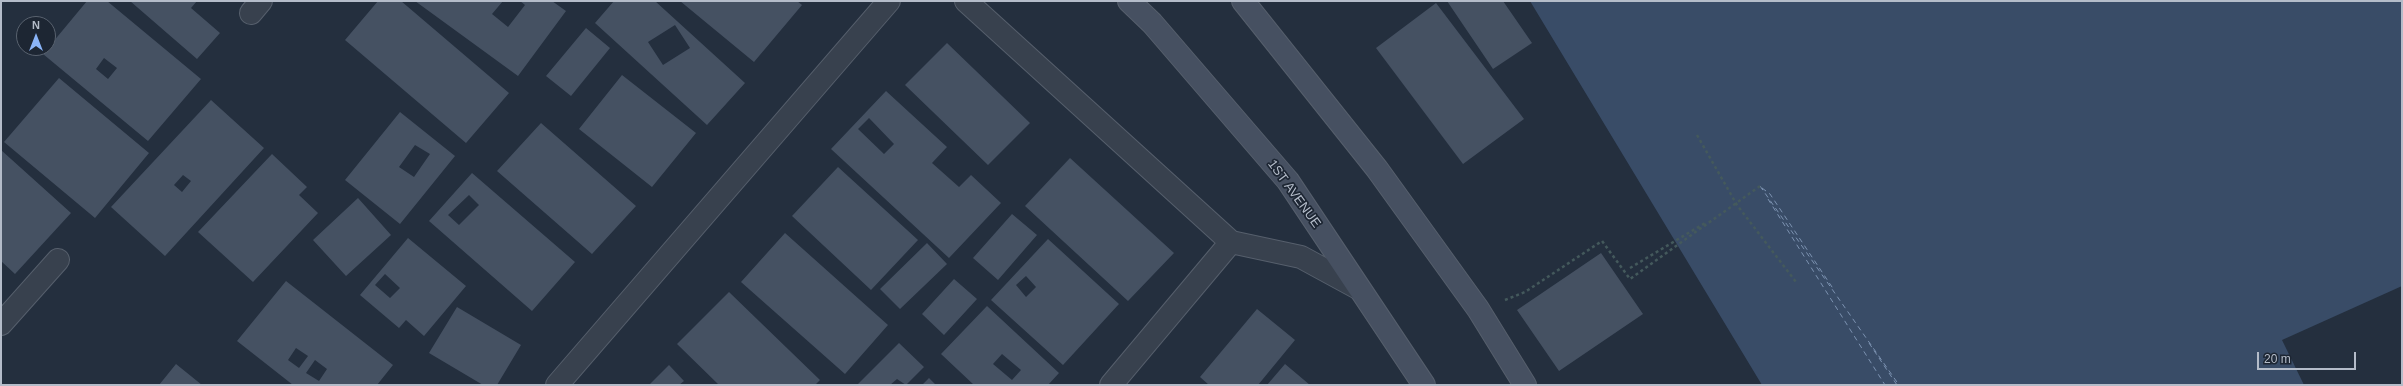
<!DOCTYPE html>
<style>
body{margin:0}
#map{position:relative;width:2403px;height:386px;overflow:hidden;background:#242f3e;font-family:Arial,sans-serif}
canvas{display:block}
.frame{position:absolute;inset:0;border:2px solid #b4bcc9;pointer-events:none}
.north{position:absolute;left:16px;top:16px;width:40px;height:40px;box-sizing:border-box;background:#1d2633;border:1px solid #59626f;border-radius:50%;rotate:0deg;font-size:11px;font-weight:700;line-height:16px;text-align:center;color:#b4bcc9}
.north::after{content:'';display:block;margin:auto;width:14px;height:18px;background:#8ab4f8;clip-path:polygon(50% 0,100% 100%,50% 72%,0 100%)}
.scale{position:absolute;left:2257px;top:352px;width:99px;height:18px;box-sizing:border-box;border:2px solid #b4bcc9;border-top:0;padding-left:5px;font-size:12px;line-height:14px;white-space:nowrap;color:#b4bcc9;-webkit-text-stroke:3px #1d2633;paint-order:stroke}
</style>
<div id="map">
<canvas width="2403" height="386"></canvas>
<div class="frame"></div>
<div class="north">N</div>
<div class="scale">20 m</div>
</div>
<script>
const c = document.querySelector('canvas').getContext('2d');
c.lineJoin = 'round';
function fill(path, color) { c.fillStyle = color; c.fill(path, 'evenodd'); }
const shape = rows => new Path2D(rows.map(r => 'M' + r).join(''));
function stroke(path, color, width, dash) { c.strokeStyle = color; c.lineWidth = width; c.lineCap = dash ? 'butt' : 'round'; c.setLineDash(dash || []); c.stroke(path); }
function write(font, color, halo, rows, align = 'center') {
  c.font = font + ' Arial,sans-serif'; c.lineWidth = 3.5; c.setLineDash([]); c.textBaseline = 'middle'; c.strokeStyle = halo; c.fillStyle = color; for (const [text, x, y, turn = 0] of rows) {
    c.save(); c.translate(x, y); c.rotate((+turn || 0) * Math.PI / 180); c.textAlign = isNaN(turn) ? turn : align; if (halo) c.strokeText(text, 0, 0); c.fillText(text, 0, 0); c.restore();
  }
}
fill(shape([
 [1530,1,2402,1,2402,286,2282,340,2304,385,1762,385]
]), '#394c67');
stroke(shape([
 [1760,186,1899,385],
 [1762,188,1770,194,1834,290],
 [1768,199,1885,385],
 [1869,343,1897,385]
]), '#7c92b1', 1, [5, 4]);
fill(shape([
 [87,1,107,1,201,79,148,141,43,54],
 [104,58,117,68,108,79,96,69],
 [130,1,197,1,191,8,220,33,197,59],
 [378,1,401,1,509,93,466,143,345,40],
 [415,1,503,1,492,14,508,27,525,5,520,1,552,1,566,11,518,76],
 [614,1,655,1,745,83,707,125,595,23],
 [675,25,690,48,663,65,648,42],
 [680,1,797,1,802,5,754,62],
 [1447,1,1503,1,1532,43,1493,69],
 [1436,3,1524,119,1463,164,1376,48],
 [586,28,610,48,571,96,546,76],
 [947,43,1030,123,988,165,905,85],
 [622,75,696,133,652,187,579,129],
 [59,78,149,153,95,218,4,142],
 [886,91,947,147,932,163,959,187,971,175,1001,203,949,258,831,149],
 [869,118,894,144,884,154,858,129],
 [211,100,264,148,165,256,111,207],
 [183,175,191,181,182,192,174,185],
 [400,112,455,156,400,224,345,180],
 [415,145,430,154,414,177,399,167],
 [541,123,636,206,592,254,497,171],
 [1,150,71,213,15,274,1,261],
 [272,154,307,187,299,195,318,213,253,282,198,232],
 [1070,158,1174,253,1128,301,1025,206],
 [838,167,918,240,871,290,792,216],
 [472,173,575,262,532,311,429,221],
 [469,195,479,205,459,225,448,215],
 [358,198,391,235,346,276,313,240],
 [1012,214,1037,235,998,280,973,258],
 [785,233,888,325,845,374,741,282],
 [408,238,466,286,424,336,406,320,399,328,360,295],
 [385,274,400,288,390,298,375,285],
 [1048,239,1119,304,1063,365,991,300],
 [1026,276,1036,287,1026,297,1016,285],
 [927,243,947,264,900,309,880,289],
 [1601,253,1643,314,1559,371,1517,310],
 [954,279,977,299,944,335,922,314],
 [286,281,393,365,377,385,293,385,237,341],
 [296,348,308,356,299,368,288,360],
 [315,360,327,369,319,381,306,373],
 [729,292,820,380,815,385,719,385,677,344],
 [987,306,1059,373,1048,385,974,385,941,354],
 [1002,354,1021,370,1012,380,993,364],
 [457,307,521,345,497,385,483,385,429,353],
 [1257,309,1295,340,1258,385,1209,385,1200,377],
 [899,343,924,367,906,385,897,379,890,385,857,385],
 [176,364,202,385,159,385],
 [1285,364,1310,385,1267,385],
 [669,365,684,381,679,385,649,385],
 [929,378,936,385,922,385]
]), '#455162');
const street = shape([
 [966,1,1231,242,1301,257,1358,288],
 [251,13,261,1],
 [1,324,58,260],
 [557,385,889,1],
 [1111,385,1231,242]
]);
const secondary = shape([
 [1129,1,1152,23,1288,181,1424,385],
 [1243,1,1377,169,1478,309,1525,385]
]);
stroke(street, '#565f6c', 24);
stroke(secondary, '#565f6c', 24);
stroke(shape([
 [1697,135,1737,205,1796,282],
 [1630,268,1705,223],
 [1505,300,1525,292,1602,241,1630,279,1760,186]
]), '#44595c', 2.5, [3, 3]);
stroke(street, '#38414e', 22);
stroke(secondary, '#465061', 22);
write('13px', '#b4bcc9', '#1d2633', [
 ["1ST AVENUE",1294,194,54]
]);
</script>
